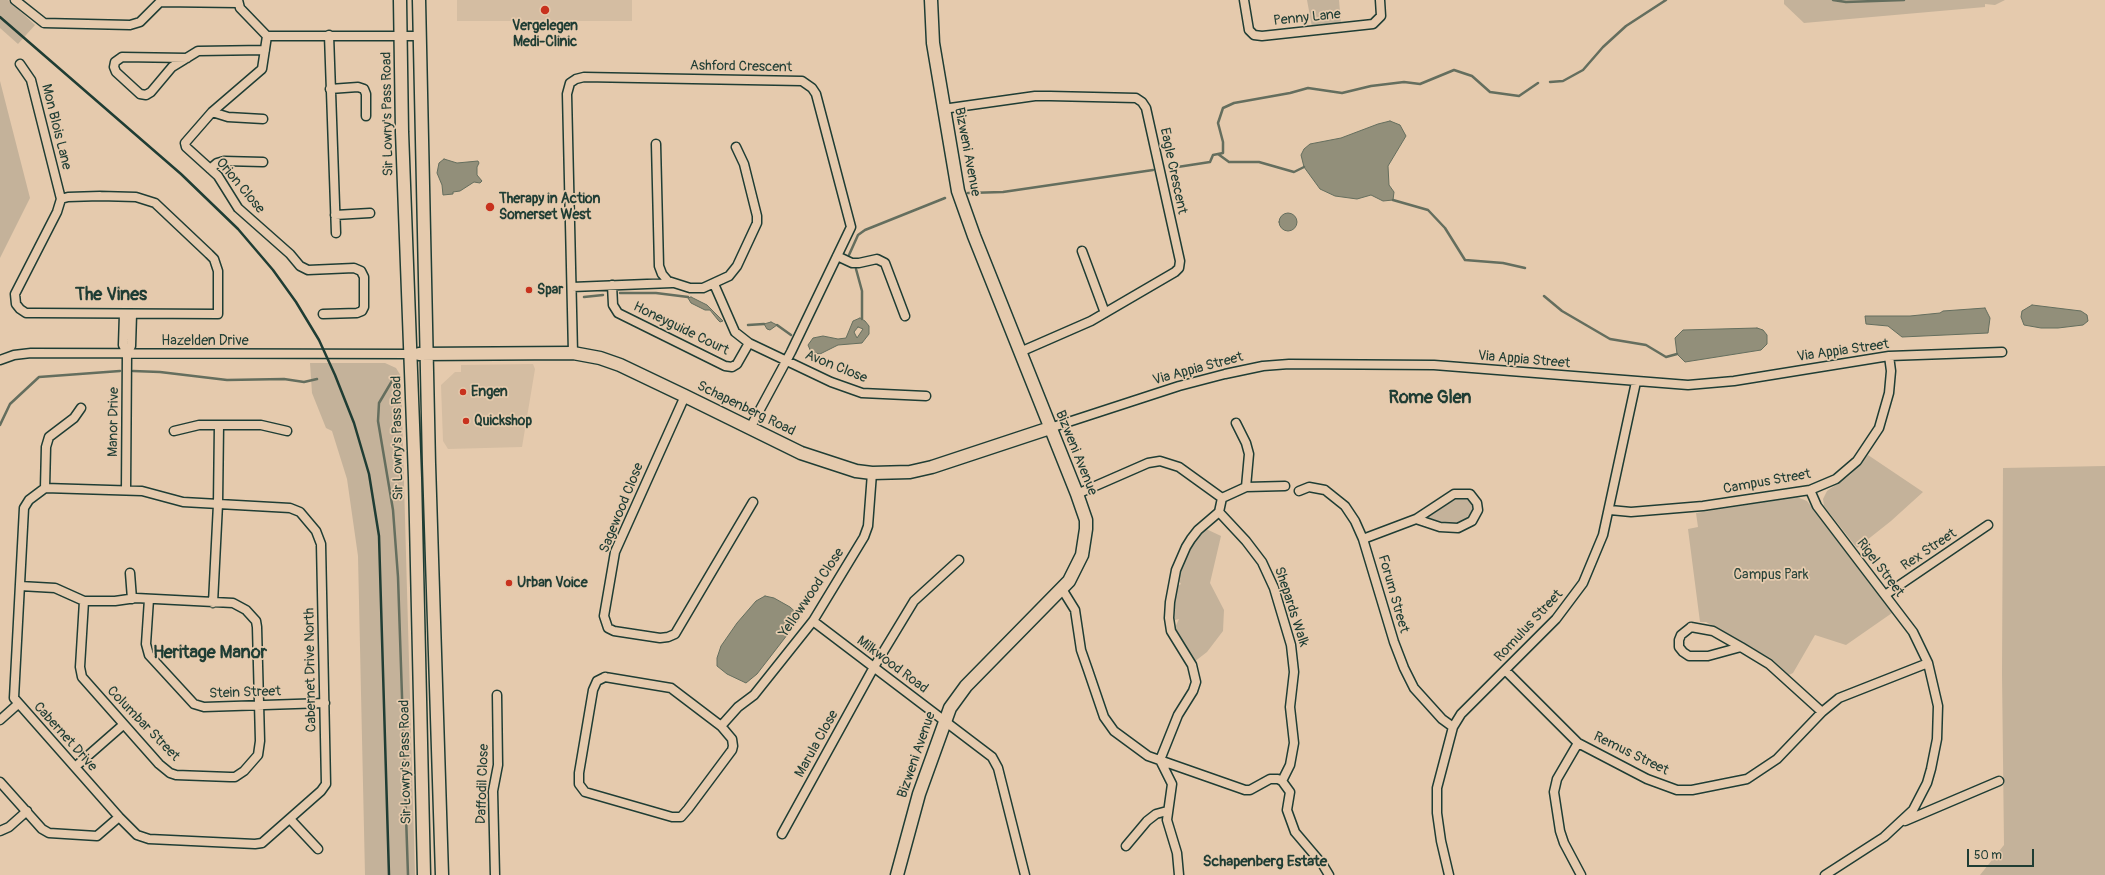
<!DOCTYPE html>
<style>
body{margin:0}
#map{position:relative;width:2105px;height:875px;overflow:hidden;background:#e5caad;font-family:Pangolin,sans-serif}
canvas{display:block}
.scale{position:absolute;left:1967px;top:849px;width:67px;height:18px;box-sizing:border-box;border:2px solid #1f3d34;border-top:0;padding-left:5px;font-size:12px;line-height:14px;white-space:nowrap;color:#1f3d34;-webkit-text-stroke:3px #e5caad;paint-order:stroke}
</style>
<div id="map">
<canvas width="2105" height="875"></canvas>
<div class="scale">50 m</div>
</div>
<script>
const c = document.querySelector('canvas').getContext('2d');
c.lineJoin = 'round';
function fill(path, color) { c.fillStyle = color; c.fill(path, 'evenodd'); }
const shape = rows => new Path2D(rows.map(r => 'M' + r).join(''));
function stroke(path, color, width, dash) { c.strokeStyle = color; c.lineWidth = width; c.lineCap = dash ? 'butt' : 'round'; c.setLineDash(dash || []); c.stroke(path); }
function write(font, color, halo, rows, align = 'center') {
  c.font = font + ' Pangolin,sans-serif'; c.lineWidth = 3.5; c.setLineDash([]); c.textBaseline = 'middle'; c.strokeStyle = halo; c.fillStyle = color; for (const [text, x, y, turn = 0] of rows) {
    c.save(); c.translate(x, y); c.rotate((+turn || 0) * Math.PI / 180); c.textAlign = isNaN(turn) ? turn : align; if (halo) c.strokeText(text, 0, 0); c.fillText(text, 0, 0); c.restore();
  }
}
fill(shape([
 [457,0,632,0,632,21,457,21],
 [533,364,535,369,522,447,448,449,443,441,441,385,455,372,461,372,461,365]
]), '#d4bda2');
fill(shape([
 [0,0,8,0,35,25,18,44,0,28],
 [1307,0,1339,0,1341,23,1312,27],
 [1784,0,2005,0,1995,5,1985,4,1985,7,1804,23,1784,4],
 [0,81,30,198,0,258],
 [310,363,385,363,396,368,401,376,415,875,365,875,358,556,347,479,332,431,326,428,312,393],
 [1868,455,1923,492,1891,521,1857,548,1824,506,1823,499,1827,491,1850,475],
 [2105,466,2105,875,1980,875,2004,845,2002,674,2003,468],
 [1459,497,1467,497,1472,500,1475,510,1470,518,1453,525,1428,518,1428,515,1451,498],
 [1797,497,1807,501,1892,613,1846,645,1815,635,1793,673,1789,675,1772,659,1706,622,1700,622,1688,529,1698,527,1696,513],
 [1204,528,1221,536,1210,583,1224,610,1223,631,1207,652,1194,662,1174,630,1179,619,1175,620,1172,617,1177,583,1179,585,1181,584,1176,577,1181,564,1183,564,1186,559,1183,555]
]), '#c4b29a');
const water = shape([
 [1390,121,1400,125,1406,136,1388,166,1389,185,1394,192,1393,200,1383,201,1371,195,1357,199,1335,196,1320,189,1304,167,1301,155,1304,149,1310,144,1341,138,1378,124,1390,121],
 [444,159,457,163,478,161,479,163,477,167,477,175,482,181,480,183,474,182,460,191,453,192,453,194,443,195,442,185,437,173,439,163,444,159],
 '1279 222a9 9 0 1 1 18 0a9 9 0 1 1-18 0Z',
 [691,297,707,305,723,321,720,322,718,320,710,310,705,310,691,303,688,298,691,297],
 [2032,305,2081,311,2087,315,2088,321,2083,325,2058,328,2041,328,2024,325,2021,317,2022,311,2032,305],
 [1985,308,1990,318,1988,333,1902,337,1888,326,1866,324,1865,316,1910,316,1940,313,1943,311,1985,308],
 [860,318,865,321,869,326,869,334,862,343,838,345,820,354,811,352,808,345,813,338,823,336,838,339,846,338,853,321,860,318],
 [858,327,863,329,857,338,854,332,858,327],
 [771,322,777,325,770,330,767,329,764,324,771,322],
 [1757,328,1763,330,1767,335,1767,344,1761,350,1685,362,1677,354,1675,338,1683,330,1757,328],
 [765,596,774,598,790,607,801,617,757,674,746,683,727,674,717,666,717,658,721,646,737,623,756,601,765,596]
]);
fill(water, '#928f7a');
stroke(water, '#646e5e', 1);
stroke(shape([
 [1833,0,1846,2,1904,0],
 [1550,82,1563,81,1583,70,1603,47,1626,26,1666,0],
 [1218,154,1229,162,1259,162,1294,172,1304,167],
 [1171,168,1210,162,1213,155,1223,153,1223,142,1218,123,1223,108,1234,103,1290,93,1308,88,1342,93,1371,86,1404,82,1420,84,1454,70,1472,76,1490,92,1519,96,1538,83],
 [968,193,1003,192,1153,170],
 [1393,200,1428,210,1445,228,1465,260,1503,263,1525,268],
 [849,255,858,235,865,230,945,198],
 [856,269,862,291,862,319],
 [620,293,656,293,688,297],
 [1544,296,1562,311,1610,339,1646,345,1666,357,1677,354],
 [584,297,603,295],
 [748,325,764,324],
 [777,325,791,335],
 [133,371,160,372,227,380,284,379,304,382,317,379],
 [392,381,379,403,378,421,393,510,398,577,408,875],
 [0,425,10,404,39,377,120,371]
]), '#646e5e', 2.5);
const street = shape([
 [15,0,44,23,130,25,140,22,162,0],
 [238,0,240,8,267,36],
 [1244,0,1249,30,1254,35,1262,36,1373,24,1381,16,1380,0],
 [161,2,238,3],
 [329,35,336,233],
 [187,58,122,57,115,62,114,67,116,72,140,94,146,95,151,92,172,67,198,51,265,50],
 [20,64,31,80,61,199],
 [330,89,358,87,364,89,366,94,366,116],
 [943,109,1035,96,1050,96,1136,98,1142,102,1146,108,1180,261,1179,268,1175,272,1091,321,1020,352],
 [212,112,228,117,263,119],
 [656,144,659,266,662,274,668,281,690,288,703,288,729,276,737,266,757,223,757,216,744,164,736,147],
 [210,169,217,163,224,161,263,162],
 [100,196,136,197,155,203,209,254,214,259,218,271,218,314,35,313,26,313,20,309,16,304,15,294,57,212,61,199,68,197,100,196],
 [335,215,370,213],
 [1082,251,1105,313],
 [837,256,852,263,859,263,877,259,885,263,905,316],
 [714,284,735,332,749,343,831,382,862,393,926,396],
 [612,285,613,305,618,313,725,366,732,367,737,364,749,343],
 [572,287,672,283],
 [124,314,123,345,127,353],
 [323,314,357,313,362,311,364,307,364,277,361,271,354,268,308,270,300,266,290,254,238,208,218,176,186,147,185,143,212,112,262,69,267,36,420,36],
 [573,353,567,94,570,83,576,79,584,77,802,81,812,88,816,94,851,227,791,352,750,428],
 [0,360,14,355,31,353,410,354],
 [685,396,615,552,604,616,608,628,614,631,660,638,668,637,675,634,753,502],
 [1236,423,1246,443,1249,454,1246,487],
 [1050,428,1179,386,1225,374,1263,366,1289,364,1434,365,1688,385,1734,381,1889,356,2002,352],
 [174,431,199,425,261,425,287,431],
 [45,488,142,491,183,502,290,508,300,512,316,531,321,544,326,784,321,791,262,843,255,844,149,839,137,835,119,817,14,698,24,508,29,500,45,488],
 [45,488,46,447,49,437,74,418,81,408],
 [126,490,127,353,131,346,132,314],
 [1810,490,1817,506,1913,632,1928,663,1938,706,1937,739,1931,769,1927,783,1913,810,1884,837,1825,875],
 [1299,491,1309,487,1325,490,1345,506,1355,521,1363,539,1394,642,1404,668,1414,688,1442,719,1453,727],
 [1077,494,1148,463,1160,461,1179,467,1222,498],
 [1610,510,1631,512,1703,506,1810,490,1836,479,1857,461,1879,428,1889,393,1891,371,1889,356],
 [1219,512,1246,541,1262,562,1274,588,1291,645,1294,672,1290,707,1294,743,1290,765,1282,781],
 [1219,512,1222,498,1246,487,1285,486],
 [1363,539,1416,519,1454,494,1470,494,1477,503,1478,510,1472,521,1458,528,1440,527,1416,519],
 [130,573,132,599],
 [20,586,55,588,84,601,115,601,136,598,233,603,246,610,256,621,257,627,260,741,258,755,244,771,235,777,230,777,176,775,170,773,159,764,82,677,80,667,84,601],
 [1062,589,1075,610,1081,650,1088,670,1104,717,1114,731,1148,756,1245,790,1250,790,1270,779,1278,779,1282,781,1290,792,1287,810,1295,832,1323,865,1329,875],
 [1885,595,1988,525],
 [149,599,146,644,149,655,194,704,204,707,325,703],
 [213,603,218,504,219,425],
 [813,621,992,757,998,768,1025,875],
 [1691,627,1713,631,1741,647,1708,656,1689,656,1683,652,1679,647,1679,640,1681,635,1691,627],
 [1741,647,1769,664,1822,712],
 [1505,670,1578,743,1647,779,1677,790,1692,790,1747,779,1777,759,1822,712,1839,698,1928,663],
 [605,677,671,688,721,726,732,739,733,746,732,750,688,809,681,817,672,817,585,792,579,784,579,773,593,690,597,681,605,677],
 [0,720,18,704],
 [721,726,738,707,754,695,813,621,864,537,868,526,872,473],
 [1578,743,1557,779,1554,792,1560,831,1564,843,1581,875],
 [1160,760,1178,715,1193,691,1196,682,1192,665,1171,631,1169,618,1170,602,1176,570,1186,547,1191,539,1198,530,1219,512],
 [1160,760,1172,784,1167,820,1177,853,1179,875],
 [75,767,123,725],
 [0,782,42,829,49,833,97,836,119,817],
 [290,819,318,849],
 [1905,821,1999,781],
 [0,831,9,827,27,811],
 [782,834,874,667,914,601,959,560],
 [1126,846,1147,821,1156,814,1167,811],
 [495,875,493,791,498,765,497,695],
 [1449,875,1441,841,1437,813,1437,788,1453,727,1461,714,1556,619,1583,583,1603,535,1636,382]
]);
const secondary = shape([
 [400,0,402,132,415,478,424,875],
 [419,0,429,464,442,875],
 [419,354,573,353,600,358,620,365,685,396,801,453,856,471,872,473,910,472,932,467,1050,428],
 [897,875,919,794,950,708,966,686,1069,581,1082,555,1086,529,1086,520,1077,494,974,236,958,191,933,43,931,0]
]);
stroke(street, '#1f3d34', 11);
stroke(secondary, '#1f3d34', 15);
stroke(street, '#e5caad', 8);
stroke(secondary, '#e5caad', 12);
stroke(shape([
 [0,17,181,174,238,229,273,270,296,302,319,340,335,375,354,423,369,474,379,536,389,875]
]), '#1f3d34', 2.5);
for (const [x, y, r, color] of [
 [545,10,5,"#c8321e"],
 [490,207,5,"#c8321e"],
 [529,290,4,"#c8321e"],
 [463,392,4,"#c8321e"],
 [466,421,4,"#c8321e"],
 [509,583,4,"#c8321e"]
]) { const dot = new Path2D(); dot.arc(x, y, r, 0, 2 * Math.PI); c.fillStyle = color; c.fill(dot); stroke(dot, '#e5caad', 1.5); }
write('14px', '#1f3d34', '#e5caad', [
 ["Penny Lane",1307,18,-6],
 ["Ashford Crescent",741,67,1],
 ["Sir Lowry's Pass Road",388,114,-91],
 ["Mon Blois Lane",56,127,76],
 ["Bizweni Avenue",967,152,79],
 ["Eagle Crescent",1173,171,78],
 ["Orion Close",240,186,50],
 ["Honeyguide Court",681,329,26],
 ["Hazelden Drive",205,341],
 ["Via Appia Street",1843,351,-8],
 ["Via Appia Street",1524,360,5],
 ["Avon Close",836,367,22],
 ["Via Appia Street",1198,369,-15],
 ["Schapenberg Road",746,409,26],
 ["Manor Drive",114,422,-89],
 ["Sir Lowry's Pass Road",398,438,-91],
 ["Bizweni Avenue",1076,453,68],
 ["Campus Street",1767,482,-10],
 ["Sagewood Close",622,508,-68],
 ["Rex Street",1929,550,-34],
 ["Rigel Street",1880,568,53],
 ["Yellowwood Close",812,593,-56],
 ["Forum Street",1393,594,74],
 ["Shepards Walk",1291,607,72],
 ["Romulus Street",1529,626,-47],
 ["Milkwood Road",892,665,37],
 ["Cabernet Drive North",311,670,-91],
 ["Stein Street",245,693,-2],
 ["Columbar Street",143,724,46],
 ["Cabernet Drive",65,737,48],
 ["Marula Close",817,744,-61],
 ["Remus Street",1631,754,26],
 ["Bizweni Avenue",917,755,-71],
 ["Sir Lowry's Pass Road",406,762,-91],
 ["Daffodil Close",483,784,-88]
]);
write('bold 14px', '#1f3d34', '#e5caad', [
 ["Vergelegen",545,26,"center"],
 ["Medi-Clinic",545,42,"center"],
 ["Therapy in Action",499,199],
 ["Somerset West",499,215],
 ["Spar",537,290],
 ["Engen",471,392],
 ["Quickshop",474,421],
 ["Urban Voice",517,583]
], 'left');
write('14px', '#274339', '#e5caad', [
 ["Campus Park",1771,575]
]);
write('bold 15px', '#1f3d34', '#e5caad', [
 ["Schapenberg Estate",1265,862]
]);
write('bold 18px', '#1f3d34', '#e5caad', [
 ["The Vines",111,295],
 ["Rome Glen",1430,398],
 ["Heritage Manor",210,653]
]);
</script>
